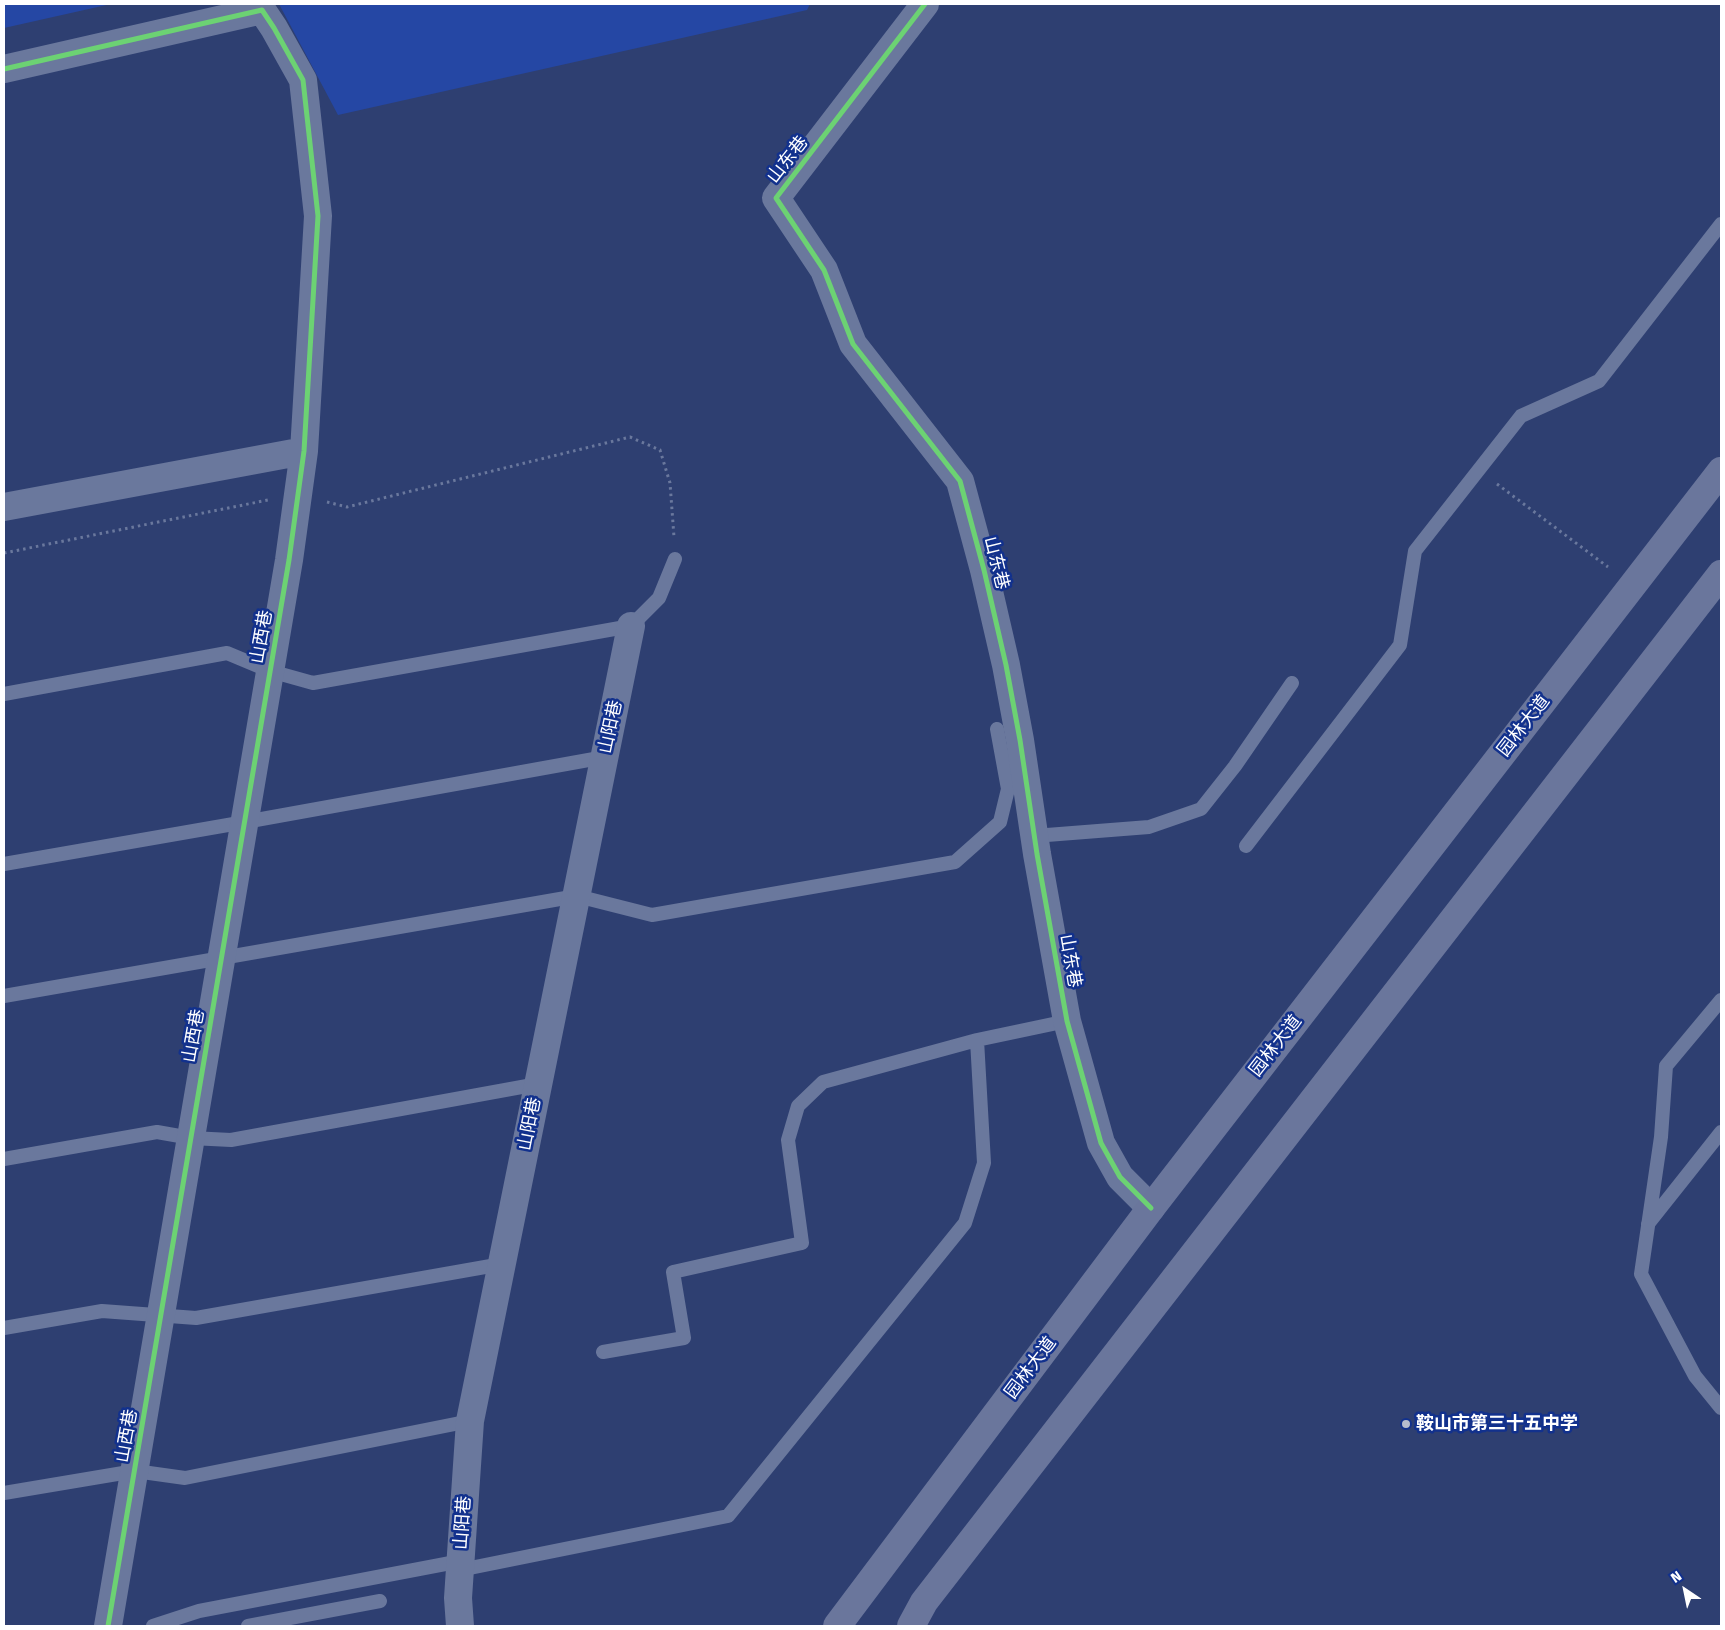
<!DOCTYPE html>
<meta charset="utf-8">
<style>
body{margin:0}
#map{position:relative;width:1725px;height:1630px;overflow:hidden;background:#2e3f71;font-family:"Fira Sans",sans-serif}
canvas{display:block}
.frame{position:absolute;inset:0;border:5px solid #fff;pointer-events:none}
.north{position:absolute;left:1660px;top:1565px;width:50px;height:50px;-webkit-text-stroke:4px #12318d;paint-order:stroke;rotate:326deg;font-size:14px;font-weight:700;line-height:20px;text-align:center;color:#fff}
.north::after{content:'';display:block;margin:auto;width:18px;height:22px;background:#fff;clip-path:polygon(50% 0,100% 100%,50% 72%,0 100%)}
</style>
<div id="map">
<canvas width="1725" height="1630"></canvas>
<div class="frame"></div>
<div class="north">N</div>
</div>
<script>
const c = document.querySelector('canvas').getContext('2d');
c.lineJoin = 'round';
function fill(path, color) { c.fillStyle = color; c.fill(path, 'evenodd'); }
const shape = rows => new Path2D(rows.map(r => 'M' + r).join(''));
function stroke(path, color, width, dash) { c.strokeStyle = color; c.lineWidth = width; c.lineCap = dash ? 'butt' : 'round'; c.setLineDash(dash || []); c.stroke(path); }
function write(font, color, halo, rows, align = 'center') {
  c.font = font + ' "Fira Sans","Noto Sans SC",sans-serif'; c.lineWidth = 5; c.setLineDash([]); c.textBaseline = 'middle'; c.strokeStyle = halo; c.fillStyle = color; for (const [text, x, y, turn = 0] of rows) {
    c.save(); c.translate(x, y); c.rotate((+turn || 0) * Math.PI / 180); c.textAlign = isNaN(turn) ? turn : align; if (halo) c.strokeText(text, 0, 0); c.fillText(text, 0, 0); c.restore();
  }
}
fill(shape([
 [4,4,111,4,4,28],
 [279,4,810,4,807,10,338,115]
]), '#2547a4');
stroke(shape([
 [1497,484,1608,567],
 [327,502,347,507,630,437,660,450,670,483,674,537],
 [4,553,268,500]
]), '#6a789d', 3, [2.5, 4]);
stroke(shape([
 [4,694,227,653,270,671,313,683,631,626,659,598,675,559],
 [1034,836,1149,827,1201,809,1235,766,1292,683],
 [1246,846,1400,645,1415,551,1521,416,1599,381,1721,224],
 [4,864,245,822,605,757],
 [4,996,577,896,652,915,955,862,1000,822,1008,789,997,729],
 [1721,1000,1666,1066,1661,1137,1641,1274,1695,1376,1721,1408],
 [4,1159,157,1132,191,1138,231,1140,538,1084],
 [1648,1224,1721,1132],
 [4,1328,102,1311,196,1318,502,1264],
 [603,1352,684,1338,673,1272,802,1243,788,1140,798,1106,823,1082,977,1040,1067,1021],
 [4,1493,135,1471,185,1478,470,1421],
 [460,1570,728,1516,965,1223,984,1163,977,1040],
 [153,1626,199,1611,461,1561],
 [248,1626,380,1601]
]), '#6a789d', 14);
stroke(shape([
 [925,4,776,198,824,270,853,344,960,481,984,570,1006,665,1020,740,1037,854,1067,1021,1101,1143,1120,1177,1151,1208],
 [4,69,262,10,274,28,303,80,318,216,304,451,289,560,108,1626],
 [4,507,304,451],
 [460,1626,458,1598,470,1421,631,626]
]), '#6a789d', 28);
stroke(shape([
 [837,1626,1151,1208,1721,471],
 [911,1626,924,1602,1721,574]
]), '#6a769c', 28);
stroke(shape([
 [925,4,776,198,824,270,853,344,960,481,984,570,1006,665,1020,740,1037,854,1067,1021,1101,1143,1120,1177,1151,1208],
 [4,69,262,10,274,28,303,80,318,216,304,451,289,560,108,1626]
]), '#6cd273', 5);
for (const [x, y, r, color] of [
 [1406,1424,5,"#b6bccd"]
]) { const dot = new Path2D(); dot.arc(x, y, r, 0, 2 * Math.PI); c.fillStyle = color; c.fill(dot); stroke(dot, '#12318d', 2); }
write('18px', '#fff', '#12318d', [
 ["山东巷",788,160,-52],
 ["山东巷",996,563,76],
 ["山西巷",262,637,-80],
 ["园林大道",1524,726,-52],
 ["山阳巷",611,727,-78],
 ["山东巷",1070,961,80],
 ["山西巷",194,1036,-80],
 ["园林大道",1276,1046,-52],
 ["山阳巷",530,1124,-79],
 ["园林大道",1031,1368,-53],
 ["山西巷",127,1436,-80],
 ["山阳巷",463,1523,-86]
]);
write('bold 18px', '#fff', '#12318d', [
 ["鞍山市第三十五中学",1416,1424]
], 'left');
</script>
